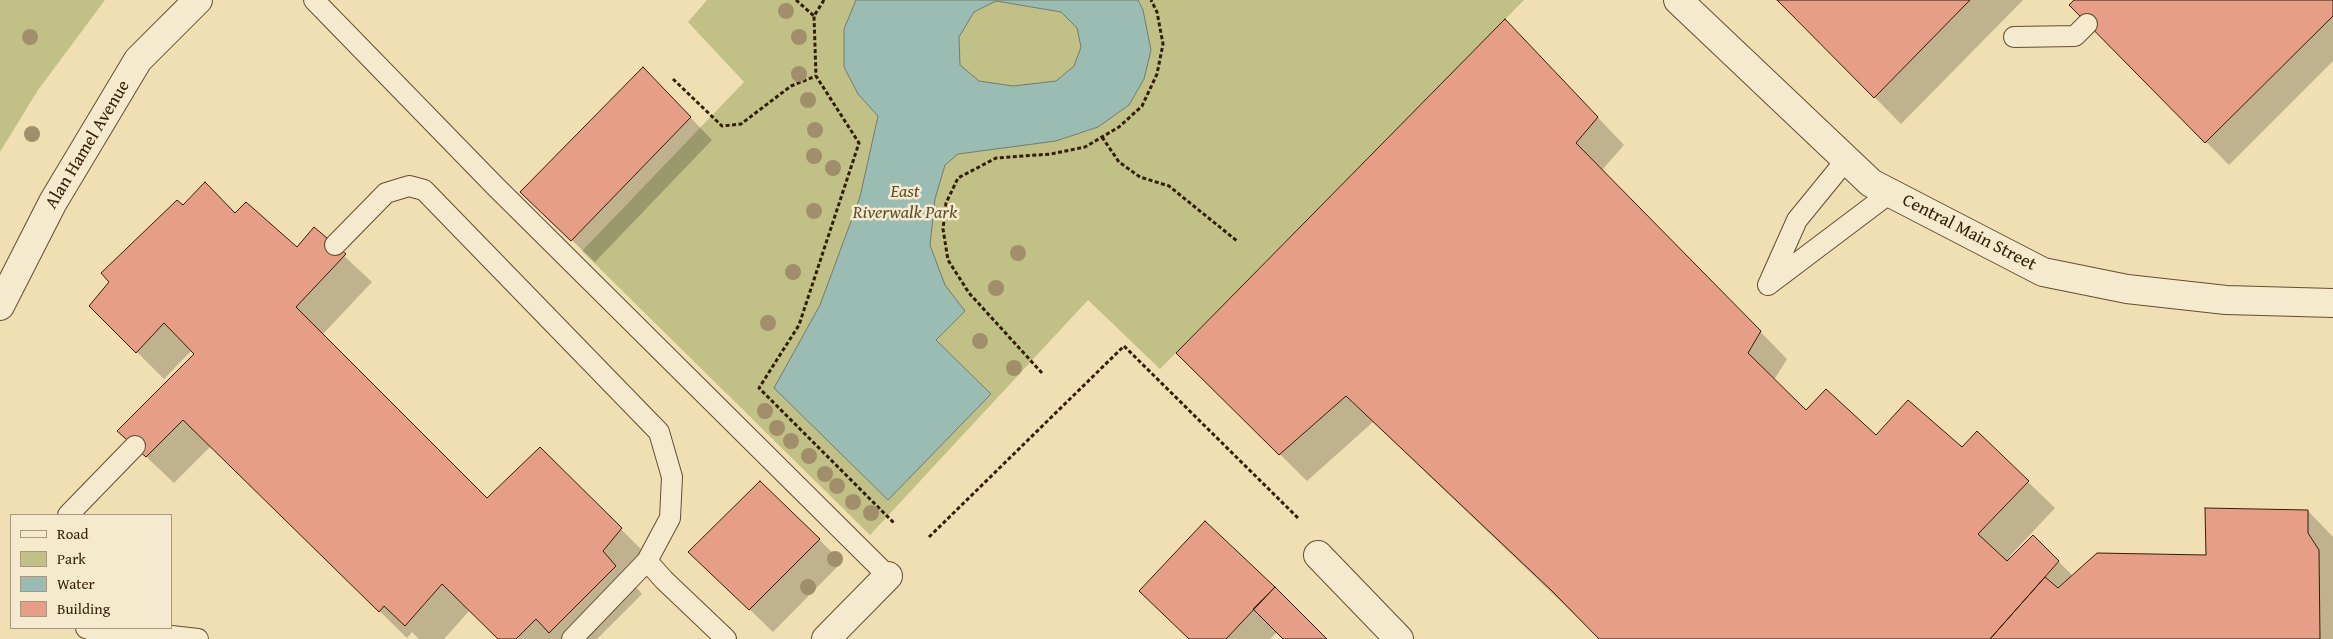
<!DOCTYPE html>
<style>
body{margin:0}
#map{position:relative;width:2333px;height:639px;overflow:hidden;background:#f0dfb2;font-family:"Gentium Book Plus",serif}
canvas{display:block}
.legend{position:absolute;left:10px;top:514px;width:162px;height:115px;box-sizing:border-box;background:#f5eacd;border:1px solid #a8987f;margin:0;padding:6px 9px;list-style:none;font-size:15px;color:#341d09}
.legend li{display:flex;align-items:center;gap:10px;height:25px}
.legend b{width:25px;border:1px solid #a8987f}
</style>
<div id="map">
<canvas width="2333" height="639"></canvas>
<ul class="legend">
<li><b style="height:6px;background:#f5eacd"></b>Road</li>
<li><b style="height:14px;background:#c1c087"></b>Park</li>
<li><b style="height:14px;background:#9bbcb3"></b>Water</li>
<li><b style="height:14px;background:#e69f86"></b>Building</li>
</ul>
</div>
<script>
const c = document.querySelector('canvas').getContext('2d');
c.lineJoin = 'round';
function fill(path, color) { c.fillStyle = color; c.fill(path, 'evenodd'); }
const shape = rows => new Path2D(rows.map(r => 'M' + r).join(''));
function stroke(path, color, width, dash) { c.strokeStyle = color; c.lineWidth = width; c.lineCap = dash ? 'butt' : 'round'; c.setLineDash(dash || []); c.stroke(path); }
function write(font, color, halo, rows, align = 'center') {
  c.font = font + ' "Gentium Book Plus",serif'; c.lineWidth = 5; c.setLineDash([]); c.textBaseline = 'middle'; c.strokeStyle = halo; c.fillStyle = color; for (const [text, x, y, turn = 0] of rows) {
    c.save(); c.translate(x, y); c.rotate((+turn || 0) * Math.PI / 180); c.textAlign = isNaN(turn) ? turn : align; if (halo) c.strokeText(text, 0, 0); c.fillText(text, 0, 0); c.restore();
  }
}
fill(shape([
 [0,0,105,0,38,90,0,152],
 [707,0,1524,0,1160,369,1088,300,870,535,582,251,744,82,688,22]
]), '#c1c087');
const water = shape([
 [856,0,1138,0,1143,10,1151,50,1144,79,1129,105,1098,127,1056,141,958,154,945,165,935,199,930,245,945,285,965,311,936,340,991,394,888,500,774,388,820,305,860,197,878,116,858,94,844,67,844,29,856,0],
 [996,1,1061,12,1077,28,1081,47,1074,66,1056,81,1013,86,979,81,960,65,959,37,974,12,996,1]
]);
fill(water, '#9bbcb3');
stroke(water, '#727c6f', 1);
fill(shape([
 [1779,0,2023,0,1901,124],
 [2076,0,2333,0,2333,61,2229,165,2071,5],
 [1532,48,1624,145,1602,170,1787,359,1774,380,1806,412,1876,437,1962,449,2028,482,2055,508,2009,557,2011,558,2033,536,2073,576,2207,556,2308,511,2333,537,2333,639,1600,639,1373,422,1307,481,1178,353],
 [666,92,712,140,595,262,544,214],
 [236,214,297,249,315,229,372,282,322,335,487,500,540,449,648,556,629,579,642,594,597,639,499,639,470,610,444,639,419,639,412,632,407,638,211,446,174,483,119,431,196,354,192,350,164,379,91,306],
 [760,482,842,562,773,632,713,574],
 [1205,522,1325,639,1285,639,1277,632,1270,639,1190,639]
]), '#0003');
const building = shape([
 [1777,0,1970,0,1874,98,1777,0],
 [2074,0,2333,0,2333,16,2205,143,2069,5,2074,0],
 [1505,19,1598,117,1576,143,1761,331,1748,353,1806,410,1826,389,1876,435,1908,400,1962,447,1977,431,2029,481,1978,534,2007,561,2033,535,2059,561,1990,639,1599,639,1552,591,1346,396,1279,455,1176,353,1505,19],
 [643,67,691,117,571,241,520,192,643,67],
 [205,182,235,213,246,202,297,247,314,227,346,254,296,307,487,498,540,447,622,528,603,551,616,566,549,633,536,619,516,639,498,639,442,584,405,626,384,606,379,612,183,420,146,457,117,431,194,354,164,323,136,353,89,306,109,282,101,273,177,200,183,205,205,182],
 [760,481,820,539,749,610,688,552,760,481],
 [2205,508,2308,510,2308,533,2319,550,2320,639,1990,639,2045,577,2058,588,2097,553,2206,555,2205,508],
 [1205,521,1275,587,1226,639,1189,639,1139,591,1205,521],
 [1275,587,1327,639,1283,639,1253,609,1275,587]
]);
fill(building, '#e69f86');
stroke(building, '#341d09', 1);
const service = shape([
 [314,0,495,186,888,576],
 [2014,37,2075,36,2087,24],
 [335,245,386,193,409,186,424,190,659,432,672,477,670,518,647,561,572,639],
 [1768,285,1890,193],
 [1768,285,1797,220,1846,160],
 [68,515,135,446],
 [647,561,664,580,726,639],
 [86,628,101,633,145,633,198,639]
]);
const minor = shape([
 [0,306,53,202,138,60,198,0],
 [1318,555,1399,639],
 [826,639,888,576]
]);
const tertiary = shape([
 [1678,0,1871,183,2043,272,2127,289,2226,300,2333,303]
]);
stroke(service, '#634e33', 22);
stroke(minor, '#634e33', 30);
stroke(tertiary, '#634e33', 30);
stroke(shape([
 [796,0,814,16],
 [824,0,814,16,816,76,859,143,799,325,759,388,895,524],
 [673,79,722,126,741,124,791,86,816,76],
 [1102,137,1119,162,1140,177,1169,186,1237,241],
 [1042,373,969,293,948,260,943,229,946,203,958,178,996,158,1051,154,1085,147,1119,127,1142,106,1157,74,1163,44,1157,12,1151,0],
 [929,537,1124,346,1299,519]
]), '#341d09', 3, [4, 2.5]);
stroke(service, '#f5eacd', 20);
stroke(minor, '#f5eacd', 28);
stroke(tertiary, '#f5eacd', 28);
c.fillStyle = '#a08f6a';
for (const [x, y] of [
 [786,11],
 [30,37],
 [799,37],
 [799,74],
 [808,100],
 [815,130],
 [32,134],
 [814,156],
 [833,168],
 [814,211],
 [1018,253],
 [793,272],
 [996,288],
 [768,323],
 [980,341],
 [1014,368],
 [765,411],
 [777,428],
 [791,441],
 [809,456],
 [825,474],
 [837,486],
 [853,502],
 [871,513],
 [835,559],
 [808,587]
]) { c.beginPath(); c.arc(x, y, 8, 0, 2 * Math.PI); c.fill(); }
write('18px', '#341d09', '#f5eacd', [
 ["Alan Hamel Avenue",88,145,-59],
 ["Central Main Street",1969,233,27]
]);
write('italic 18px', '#5e4e2f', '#f5eacd', [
 ["East",905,192],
 ["Riverwalk Park",905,213]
]);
</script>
